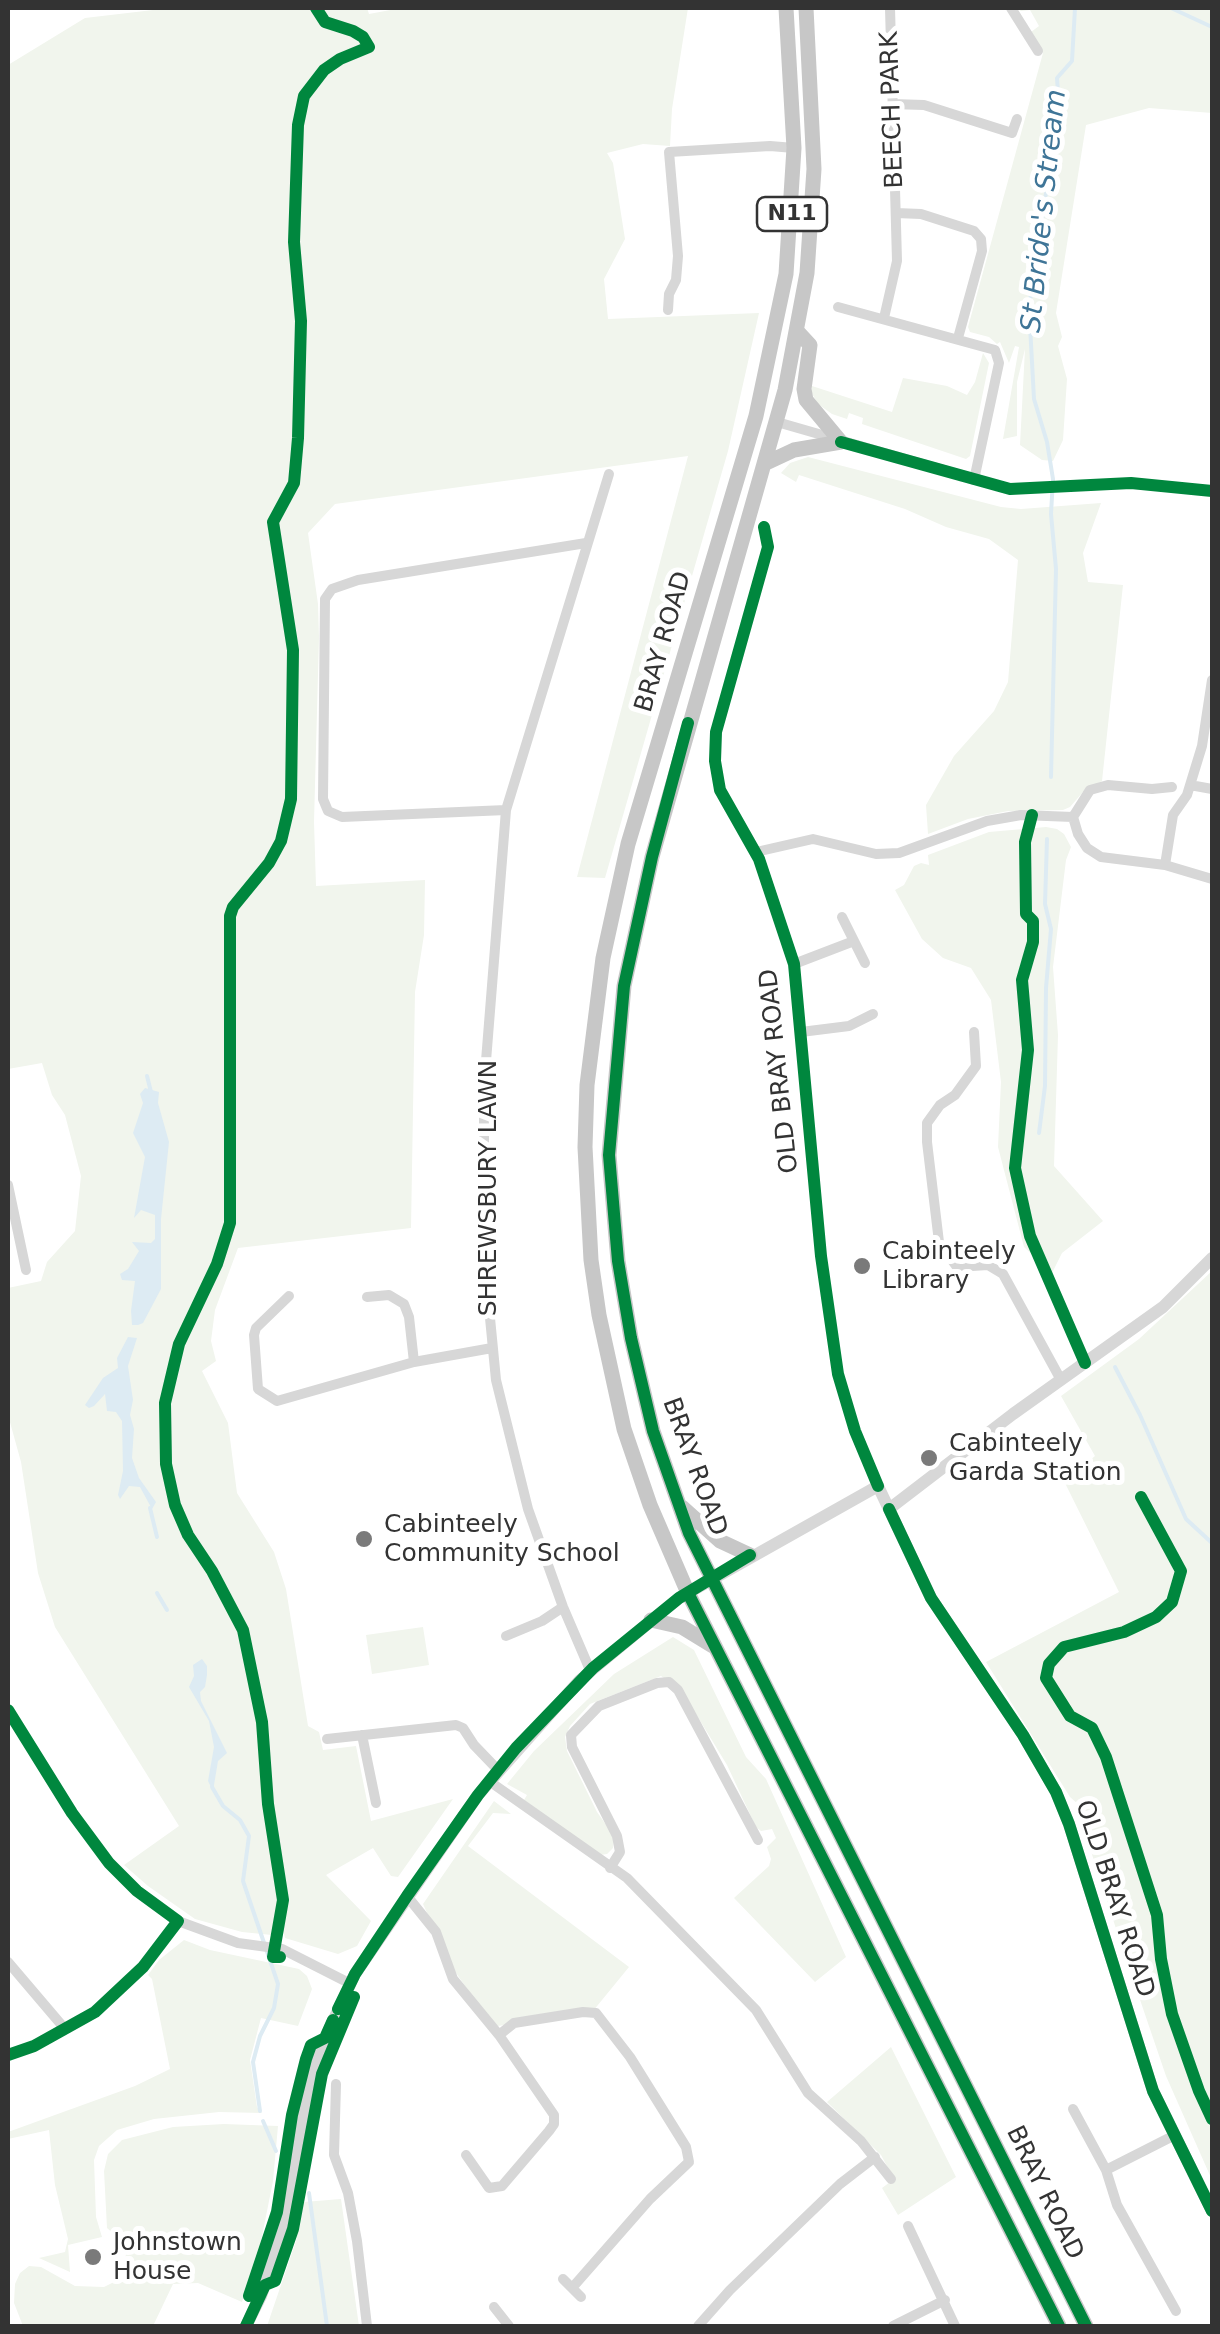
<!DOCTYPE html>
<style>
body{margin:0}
#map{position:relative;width:1220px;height:2334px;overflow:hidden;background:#fff;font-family:"DejaVu Sans",sans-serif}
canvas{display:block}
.frame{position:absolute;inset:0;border:10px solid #333;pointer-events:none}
</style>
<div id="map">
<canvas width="1220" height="2334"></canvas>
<div class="frame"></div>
</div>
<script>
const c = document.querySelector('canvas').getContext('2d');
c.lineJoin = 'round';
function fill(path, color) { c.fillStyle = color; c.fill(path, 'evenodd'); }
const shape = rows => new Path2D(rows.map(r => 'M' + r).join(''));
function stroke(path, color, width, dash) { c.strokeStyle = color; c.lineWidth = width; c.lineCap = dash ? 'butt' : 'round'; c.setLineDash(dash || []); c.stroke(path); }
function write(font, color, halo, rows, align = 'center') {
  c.font = font + ' "DejaVu Sans",sans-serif'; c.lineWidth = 10; c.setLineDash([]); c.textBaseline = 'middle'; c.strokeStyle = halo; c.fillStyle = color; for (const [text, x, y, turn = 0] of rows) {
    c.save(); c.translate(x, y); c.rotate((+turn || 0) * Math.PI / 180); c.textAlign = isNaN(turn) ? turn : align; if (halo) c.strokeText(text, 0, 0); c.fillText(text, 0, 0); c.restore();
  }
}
fill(shape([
 [170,8,367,8,369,14,401,8,688,8,672,109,670,146,643,144,607,153,613,163,625,239,604,279,608,319,759,313,728,451,605,878,577,877,688,456,335,504,308,533,318,604,319,637,314,822,316,886,425,880,424,935,415,992,411,1228,238,1248,215,1310,211,1341,216,1361,202,1371,228,1423,237,1493,274,1552,286,1589,308,1726,319,1732,323,1750,356,1746,371,1821,453,1799,398,1877,391,1876,373,1848,326,1875,371,1921,357,1946,338,1954,285,1938,283,1930,275,1929,272,1935,242,1932,195,1919,148,1886,124,1865,179,1826,55,1627,38,1573,21,1462,8,1415,8,1288,41,1281,47,1262,75,1231,81,1176,65,1115,52,1095,42,1063,8,1069,8,65,85,18],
 [1016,8,1212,8,1212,113,1149,108,1086,125,1056,313,1062,337,1058,346,1067,379,1063,440,1053,461,1042,460,1020,445,1025,349,1017,382,1017,436,1003,439,1019,347,1015,346,1009,363,1000,342,997,344,989,337,970,332,968,327,1043,53,1031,32,1039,26,1030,10,1021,11],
 [983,353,989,363,970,456,966,459,862,424,863,418,849,413,847,419,832,414,818,404,811,392,812,386,892,412,903,378,947,386,967,395,975,382],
 [808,457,1001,507,1021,509,1101,503,1083,553,1088,582,1123,585,1102,781,1083,792,1070,807,1063,810,1008,811,968,819,928,834,926,805,954,756,994,711,1008,682,1018,560,989,539,946,527,905,509,799,475,796,482,781,473,790,463],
 [1046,827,1057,829,1064,834,1071,847,1066,860,1053,967,1058,1035,1054,1166,1103,1221,1062,1253,1052,1273,1024,1247,998,1147,1001,1082,991,1000,971,968,943,958,922,939,895,890,904,885,914,866,921,863,929,865,928,855,989,832],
 [1212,1271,1212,2180,1166,2076,1120,1941,1087,1839,1090,1815,1070,1797,986,1662,1119,1592,1064,1481,1095,1456,1061,1396,1139,1339],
 [423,1627,429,1665,372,1674,366,1635],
 [673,1637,694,1650,746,1757,766,1779,846,1957,815,1982,734,1898,769,1866,771,1859,767,1847,776,1838,772,1829,761,1831,756,1827,727,1765,682,1691,661,1676,590,1704,570,1726,565,1737,567,1751,597,1812,614,1836,613,1848,607,1854,600,1855,524,1800,527,1795,507,1784,534,1751,614,1674],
 [494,1801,511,1814,493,1813,468,1846,629,1967,593,2011,498,2026,487,2018,452,1967,423,1904],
 [184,1940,210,1950,299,1969,307,1976,312,1989,298,2026,261,2018,250,2060,257,2107,262,2113,219,2112,154,2119,117,2130,99,2146,94,2160,96,2217,102,2237,68,2245,70,2272,39,2258,65,2252,68,2239,55,2185,49,2130,8,2139,8,2132,135,2086,170,2069,152,1979,148,1975,159,1960],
 [891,2047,956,2177,898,2215,882,2188,894,2179,881,2155,827,2102],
 [224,2124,278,2126,273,2181,259,2251,242,2302,198,2283,173,2284,153,2326,23,2326,14,2303,15,2284,20,2273,29,2266,41,2267,75,2286,104,2287,112,2283,121,2272,127,2251,123,2242,107,2228,104,2171,108,2154,122,2140,173,2127],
 [341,2199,359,2326,267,2326,296,2241,304,2202]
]), '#f1f5ed');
fill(shape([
 [145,1088,159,1092,158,1103,169,1142,161,1219,161,1289,143,1323,138,1325,132,1325,131,1311,135,1281,122,1280,120,1274,128,1269,139,1251,132,1242,151,1243,155,1239,155,1215,141,1210,134,1218,145,1157,133,1133,143,1103,140,1094],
 [128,1337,137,1338,128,1366,133,1400,130,1415,134,1429,132,1458,139,1478,156,1502,152,1509,140,1487,129,1486,120,1499,118,1495,123,1471,122,1421,116,1412,107,1411,105,1394,94,1406,89,1408,85,1405,103,1378,118,1368,117,1358],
 [202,1659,207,1666,207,1675,205,1687,200,1692,201,1701,227,1753,218,1761,213,1791,208,1781,214,1747,209,1721,189,1687,194,1676,193,1665]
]), '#ddebf3');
stroke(shape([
 [1171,8,1212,27],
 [1051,777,1056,569,1051,514,1053,479,1047,442,1034,399,1029,307,1059,106,1057,78,1072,61,1075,8],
 [147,1076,151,1092],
 [1039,1133,1045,1086,1046,988,1051,929,1045,904,1047,839],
 [1115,1367,1140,1415,1186,1519,1212,1543],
 [150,1508,157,1537],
 [157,1593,167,1610],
 [212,1787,223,1806,240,1820,249,1836,243,1881,278,1984,274,2008,260,2036,253,2062,260,2111],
 [263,2121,276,2151],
 [309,2193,327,2326]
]), '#ddebf3', 4);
stroke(shape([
 [1011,8,1038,51],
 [892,104,924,105,1012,133,1017,119],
 [896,213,921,214,974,231,981,239,982,251,958,338],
 [838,307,995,350,999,363,974,480],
 [668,310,669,294,676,280,678,256,669,152,770,146,794,148],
 [884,318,897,261,890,8],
 [777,422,1010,489,1131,483,1212,491],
 [768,547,716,732,715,761,720,790,759,859,794,964,821,1256,838,1374,855,1431,878,1486],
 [1190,785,1212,789],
 [1172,787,1152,789,1108,785,1090,790,1073,817,1078,834,1087,848,1101,857,1165,865,1212,879],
 [506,810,342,817,328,811,323,799,325,599,332,589,358,580,586,543],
 [756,852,813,839,876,854,899,853,987,821,1021,815,1073,817],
 [1165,865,1173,815,1187,795,1202,746,1212,680],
 [842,917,865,963],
 [794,964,854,941],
 [801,1032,849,1026,873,1014],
 [974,1032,976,1066,955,1095,940,1105,927,1123,927,1142,939,1242,957,1267,988,1265,1003,1274,1061,1380],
 [8,1185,26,1270],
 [289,1296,256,1328,254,1335,258,1389,277,1401,414,1362,492,1348],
 [367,1297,389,1295,404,1304,409,1317,414,1362],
 [506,1636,542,1621,563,1607],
 [590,1670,563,1607,528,1509,496,1380,484,1256,484,1086,506,810,609,474],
 [8,1710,72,1813,109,1863,137,1891,178,1921,238,1943,282,1949,349,1983],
 [362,1735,376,1803],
 [327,1739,456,1725,463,1728,474,1745,498,1770],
 [489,1781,627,1878,756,2010,808,2093,861,2141,891,2179],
 [610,1868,620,1852,617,1836,572,1747,571,1735,599,1706,657,1683,669,1682,678,1690,758,1840],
 [407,1896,436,1932,453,1979,499,2035,554,2115,554,2124,549,2131,502,2186,489,2188,466,2155],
 [8,1962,65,2029],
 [499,2035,514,2023,583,2012,596,2013,630,2057,686,2147,689,2162,650,2199,572,2288],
 [8,2055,34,2046,95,2012,143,1967,178,1921],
 [336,2084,334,2155,348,2193,357,2241,367,2326],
 [1073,2109,1106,2170,1117,2205,1176,2311],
 [1106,2170,1173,2136],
 [908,2226,955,2326],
 [563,2279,581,2297],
 [494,2307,509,2326],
 [698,2326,730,2290,840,2184,875,2157],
 [893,2326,945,2300]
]), '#d7d7d7', 10);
stroke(shape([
 [889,1509,1013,1414,1163,1307,1212,1258],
 [246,2326,261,2296,284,2228,301,2126,319,2051,355,1974,478,1795,580,1680,679,1598,878,1486,931,1598,1023,1735,1056,1792,1069,1824,1153,2091,1212,2211]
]), '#d7d7d7', 12);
stroke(shape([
 [786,8,794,148,786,274,756,416,628,844,603,958,587,1085,585,1147,591,1260,599,1315,624,1429,650,1505,688,1593,1059,2326],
 [806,8,814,169,807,273,785,390,652,857,624,986,609,1155,618,1261,631,1338,653,1431,689,1533,1086,2326],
 [798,332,810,345,804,389,806,400,841,442],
 [764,464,794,450,841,442],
 [682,1507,720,1541,750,1555],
 [651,1620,682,1627,713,1646]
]), '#c7c7c7', 15);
stroke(shape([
 [841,442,1010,489,1131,483,1212,491],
 [764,527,768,547,716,732,715,761,720,790,759,859,794,964,821,1256,838,1374,855,1431,878,1486],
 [688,723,652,857,624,986,609,1155,618,1261,631,1338,653,1431,689,1533,1086,2326],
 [1032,815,1025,842,1026,914,1033,921,1033,942,1022,980,1028,1050,1015,1168,1030,1236,1085,1363],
 [1141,1497,1181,1571,1172,1602,1156,1617,1124,1632,1064,1647,1049,1664,1046,1678,1070,1716,1092,1728,1106,1757,1157,1915,1161,1959,1172,2014,1199,2091,1212,2119],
 [889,1509,931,1598,1023,1735,1056,1792,1069,1824,1153,2091,1212,2211],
 [688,1593,1059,2326],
 [8,1710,72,1813,109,1863,137,1891,178,1921,143,1967,95,2012,34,2046,8,2055],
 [280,1957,273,1957,283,1900,268,1804,262,1722,243,1630,212,1571,188,1535,175,1505,166,1464,165,1403,179,1344,217,1264,230,1223,230,916,233,907,269,863,281,841,291,799,293,650,273,522,294,483,298,438,301,321,294,242,298,125,304,96,324,70,340,59,369,47,363,37,353,31,325,22,316,8],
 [338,2009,355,1974,407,1896,478,1795,516,1748,593,1668,679,1598,750,1555],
 [249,2296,277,2212,292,2115,306,2059,311,2045,325,2038,333,2020],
 [246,2326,265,2285,275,2281,293,2229,322,2074,354,1997]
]), '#00873e', 12);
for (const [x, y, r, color] of [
 [862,1266,10,"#7a7a7a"],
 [929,1458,10,"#7a7a7a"],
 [364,1539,10,"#7a7a7a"],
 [93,2257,10,"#7a7a7a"]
]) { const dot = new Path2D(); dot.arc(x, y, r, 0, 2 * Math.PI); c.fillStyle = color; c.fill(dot); stroke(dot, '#fff', 4); }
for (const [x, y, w] of [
 [792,214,70]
]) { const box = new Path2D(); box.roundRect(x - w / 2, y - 17, w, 34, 8); c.fillStyle = '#fff'; c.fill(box); stroke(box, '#333', 2.5); }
write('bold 22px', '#333', null, [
 ["N11",792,214]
]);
write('25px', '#333', '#fff', [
 ["BEECH PARK",893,110,-92],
 ["BRAY ROAD",664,642,-74],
 ["OLD BRAY ROAD",780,1071,-96],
 ["SHREWSBURY LAWN",489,1188,-90],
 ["BRAY ROAD",694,1467,70],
 ["OLD BRAY ROAD",1114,1899,72],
 ["BRAY ROAD",1044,2193,64]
]);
write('25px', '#333', '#fff', [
 ["Cabinteely",882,1252],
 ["Library",882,1281],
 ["Cabinteely",949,1444],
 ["Garda Station",949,1473],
 ["Cabinteely",384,1525],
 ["Community School",384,1554],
 ["Johnstown",113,2243],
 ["House",113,2272]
], 'left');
write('italic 28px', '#3f7597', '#fff', [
 ["St Bride's Stream",1045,211,-84]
]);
</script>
